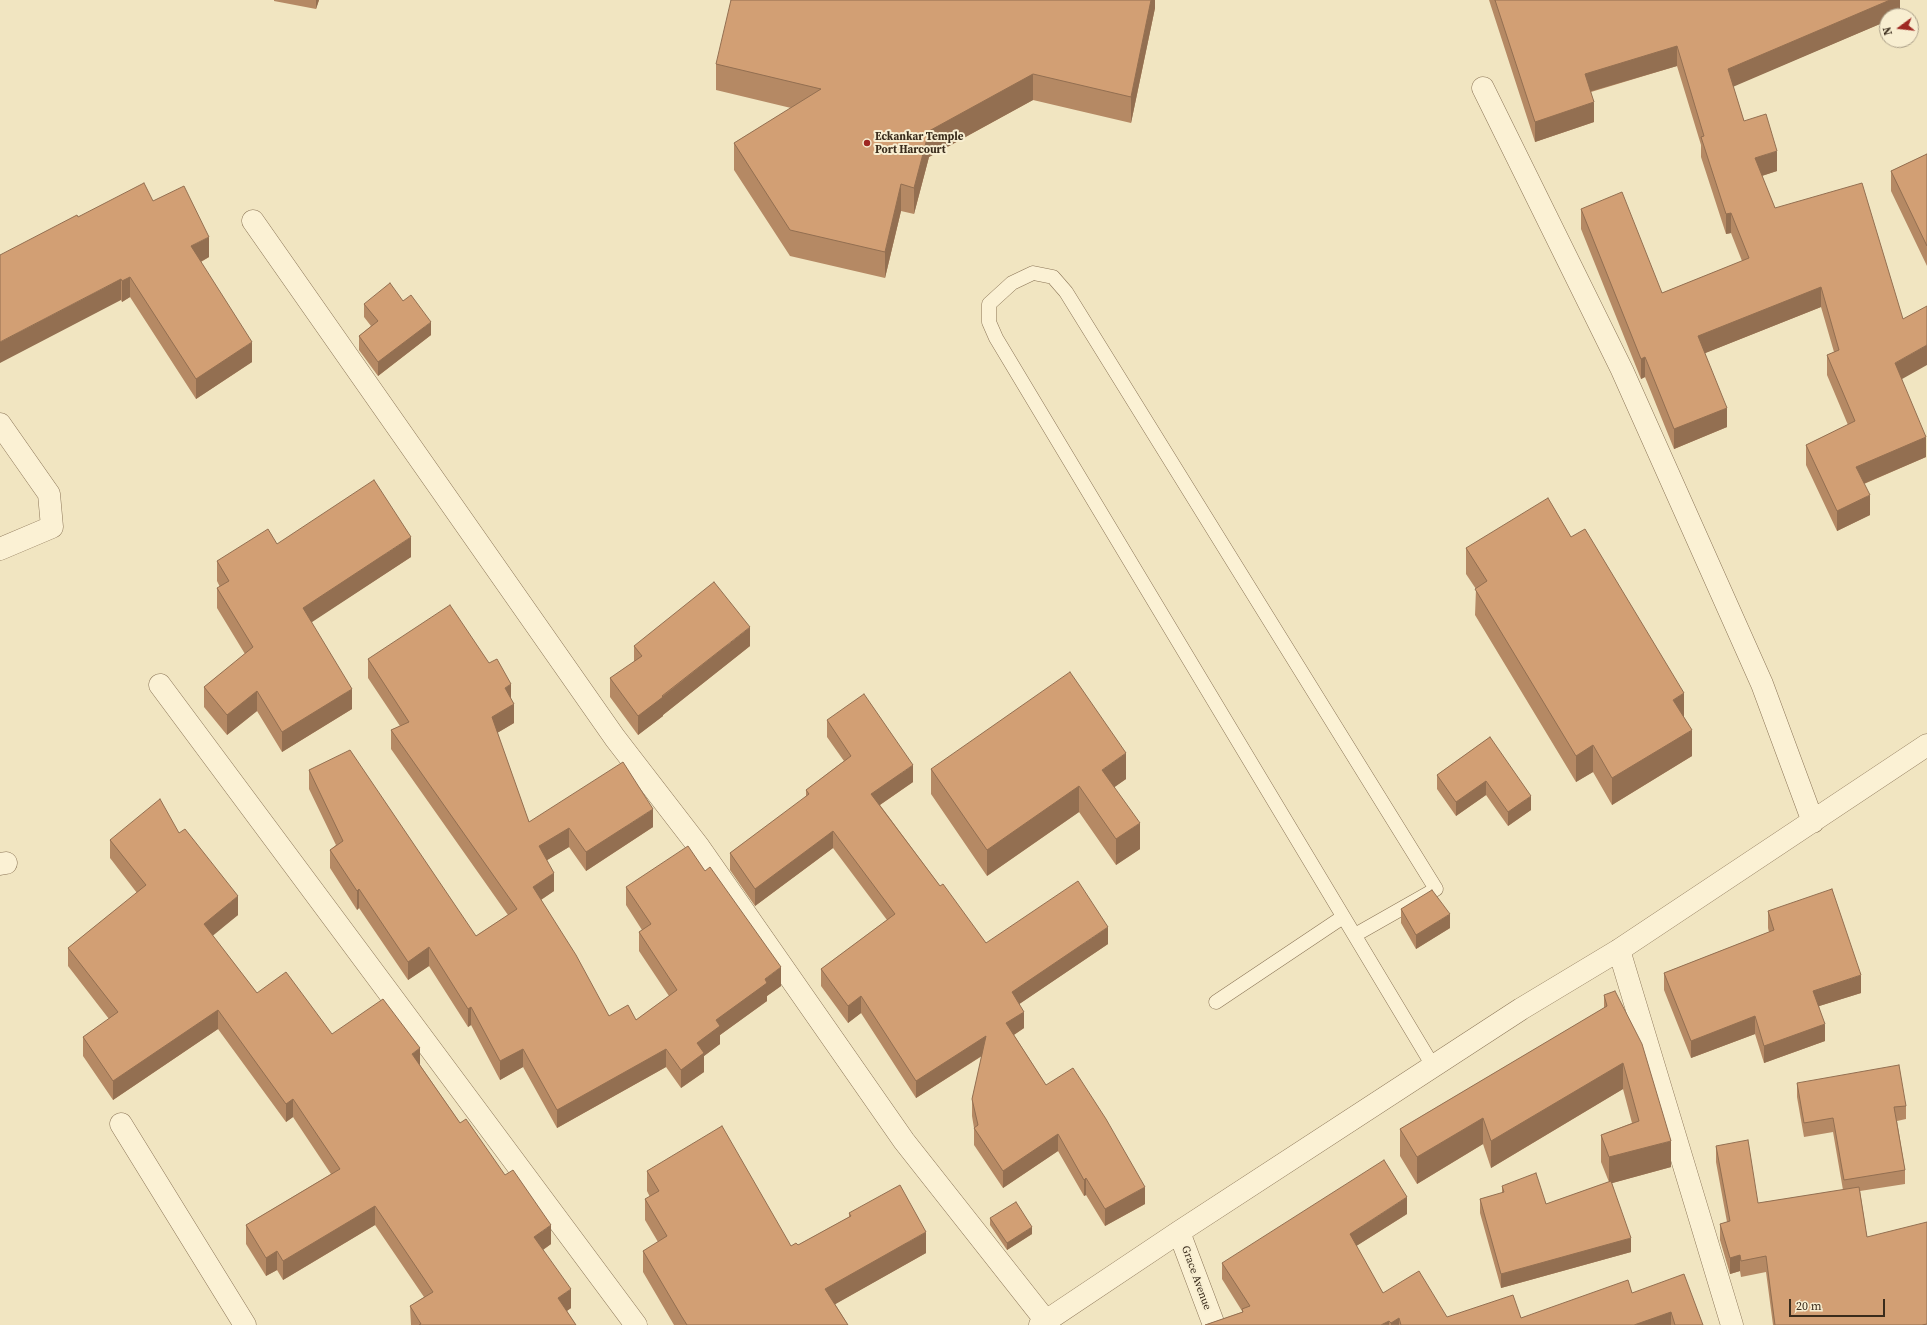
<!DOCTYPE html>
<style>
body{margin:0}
#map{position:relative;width:1927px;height:1325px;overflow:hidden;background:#f1e5c1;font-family:"Source Serif 4",serif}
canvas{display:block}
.north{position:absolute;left:1879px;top:8px;width:40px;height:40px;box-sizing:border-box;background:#f8eed1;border:1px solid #aca089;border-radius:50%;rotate:255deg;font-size:11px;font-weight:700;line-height:16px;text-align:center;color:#3a2c1c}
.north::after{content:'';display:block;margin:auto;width:14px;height:18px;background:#9f2823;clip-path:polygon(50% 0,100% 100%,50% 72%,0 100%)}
.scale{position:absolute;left:1789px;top:1299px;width:96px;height:18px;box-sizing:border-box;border:2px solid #3a2c1c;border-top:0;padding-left:5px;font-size:12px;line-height:14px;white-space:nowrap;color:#3a2c1c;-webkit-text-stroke:3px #f8eed1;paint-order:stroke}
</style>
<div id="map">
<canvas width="1927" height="1325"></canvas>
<div class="north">N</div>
<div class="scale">20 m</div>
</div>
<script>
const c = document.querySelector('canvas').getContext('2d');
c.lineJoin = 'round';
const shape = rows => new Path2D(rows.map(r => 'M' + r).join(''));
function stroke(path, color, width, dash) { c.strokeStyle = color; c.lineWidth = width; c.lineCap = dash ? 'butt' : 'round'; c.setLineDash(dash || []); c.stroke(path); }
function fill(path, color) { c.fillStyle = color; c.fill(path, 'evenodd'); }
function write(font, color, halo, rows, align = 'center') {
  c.font = font + ' "Source Serif 4",serif'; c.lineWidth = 4; c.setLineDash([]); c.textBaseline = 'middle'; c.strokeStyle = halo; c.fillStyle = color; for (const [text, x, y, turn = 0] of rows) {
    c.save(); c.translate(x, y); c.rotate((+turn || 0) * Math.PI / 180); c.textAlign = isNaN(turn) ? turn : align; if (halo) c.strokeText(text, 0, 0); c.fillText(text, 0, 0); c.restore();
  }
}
const lane = shape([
 [1355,935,1436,889,1066,292,1053,277,1033,273,1012,283,989,304,989,322,996,338,1433,1066],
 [1216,1002,1343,917]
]);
const street = shape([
 [1483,88,1622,370,1762,684,1813,822],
 [253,221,615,738,699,847,904,1141,1046,1321],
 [0,424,49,494,52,527,0,549],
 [160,685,636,1325],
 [0,864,6,863],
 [1619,950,1732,1325],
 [121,1124,245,1325],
 [1179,1232,1214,1325],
 [1040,1325,1179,1232,1521,1009,1619,950,1927,745]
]);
stroke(lane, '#8b7557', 15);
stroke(street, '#8b7557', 23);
stroke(lane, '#fbf1d4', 14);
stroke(street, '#fbf1d4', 22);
fill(shape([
 [274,0,319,0,316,9,274,1],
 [1155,0,1155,8,1131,123,1033,100,929,157,914,214,901,211,885,278,790,256,734,170,734,143,791,108,716,90,716,64],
 [1489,0,1900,0,1900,16,1887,16,1887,21,1733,86,1744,121,1777,171,1762,176,1775,208,1902,379,1926,457,1864,484,1870,515,1837,531,1806,465,1806,445,1848,425,1827,375,1827,355,1834,352,1821,307,1705,353,1727,427,1674,449,1645,377,1641,379,1581,229,1581,209,1662,293,1742,261,1731,233,1726,234,1701,157,1701,145,1677,66,1591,92,1594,122,1535,142],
 [1927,154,1927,266,1891,191,1891,171],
 [153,201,209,257,201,262,252,362,196,399,130,297,122,302,78,217],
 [403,301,431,335,378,376,359,350,359,336,371,326,364,317,364,304],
 [1571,537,1684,718,1692,756,1612,805,1593,772,1576,782,1475,615,1476,589,1466,574,1466,548],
 [277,544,411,557,311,622,352,709,282,752,257,711,227,735,204,707,204,687,245,654,217,608,217,588,220,587,217,581,217,561],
 [634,646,750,646,663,715,663,716,638,735,610,697,610,678,634,662],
 [368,659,511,699,514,723,497,733,529,822,653,827,586,871,569,847,547,860,554,891,541,900,609,1016,636,1020,669,996,639,951,639,932,642,930,626,905,626,887,781,986,767,996,767,1001,720,1035,720,1044,704,1056,704,1072,681,1088,666,1067,557,1128,523,1067,500,1080,471,1025,468,1027,429,966,408,980,359,908,357,910,330,868,330,850,336,845,309,789,309,770,476,936,508,915,391,749,391,730,400,726,368,678],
 [827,720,913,782,880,805,940,886,986,943,1108,944,1019,1004,1024,1028,1014,1035,1046,1085,1145,1204,1105,1226,1086,1195,1084,1196,1058,1151,1003,1188,974,1145,974,1128,972,1116,972,1099,982,1056,916,1098,861,1013,848,1023,821,986,821,969,887,920,833,848,755,906,730,870,730,853,806,797,806,790,844,761,827,737],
 [1490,737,1531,810,1508,826,1486,795,1456,816,1437,789,1437,775],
 [931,769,1126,779,1114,787,1140,849,1116,865,1079,812,987,876,931,794],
 [179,833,238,915,212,935,257,993,332,1034,420,1065,460,1123,551,1244,543,1250,571,1308,567,1311,576,1325,411,1325,410,1306,424,1297,375,1225,283,1280,277,1270,266,1276,246,1244,246,1225,331,1174,293,1117,286,1122,218,1029,113,1100,83,1056,83,1037,109,1019,68,966,68,948,137,893,110,858,110,840],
 [1401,909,1450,928,1416,949,1401,923],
 [1768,911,1861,993,1819,1006,1825,1041,1764,1063,1755,1034,1691,1058,1664,990,1664,973,1769,932,1768,928],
 [1604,995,1671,1167,1612,1183,1631,1252,1501,1288,1480,1213,1480,1199,1502,1193,1502,1186,1546,1204,1609,1182,1601,1162,1601,1135,1632,1123,1623,1089,1491,1168,1483,1144,1417,1184,1400,1156,1400,1129,1604,1008],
 [1797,1083,1906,1106,1906,1119,1897,1121,1905,1170,1905,1184,1860,1191,1867,1237,1927,1325,1773,1325,1766,1272,1741,1277,1740,1271,1730,1274,1720,1240,1720,1224,1727,1222,1716,1162,1716,1146,1758,1203,1843,1190,1833,1132,1804,1137,1797,1097],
 [647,1171,791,1246,798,1245,849,1217,849,1213,926,1253,835,1304,848,1325,674,1325,643,1272,643,1251,658,1242,645,1220,645,1199,650,1197,647,1191],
 [1407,1214,1356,1246,1383,1293,1447,1317,1521,1318,1632,1293,1703,1325,1205,1325,1242,1312,1242,1311,1222,1279,1222,1263],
 [990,1218,1032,1234,1007,1250,990,1225]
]), '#b58964');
fill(shape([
 [316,0,319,0,316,9],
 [1151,0,1155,0,1155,8,1131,123,1131,97],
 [1890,0,1900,0,1900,16,1887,16,1887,21,1728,89,1728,69],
 [1677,46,1677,66,1585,93,1585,74],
 [1033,74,1033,100,929,157,914,214,914,188,929,131],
 [1594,102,1594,122,1535,142,1535,122],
 [1777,151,1777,171,1755,178,1755,158],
 [901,184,901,211,885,278,885,252],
 [1731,213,1731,233,1726,234,1726,214],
 [209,237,209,257,191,267,191,246],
 [130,277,130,297,122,302,122,281],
 [121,279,121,300,0,363,0,342],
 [1821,287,1821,307,1698,356,1698,336],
 [431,322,431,335,378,376,378,362],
 [252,342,252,362,196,399,196,379],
 [1927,345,1927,365,1895,383,1895,363],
 [1645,357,1645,377,1641,379,1641,359],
 [1727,408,1727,427,1674,449,1674,429],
 [1926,437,1926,457,1856,487,1856,467],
 [1870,495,1870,515,1837,531,1837,511],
 [411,537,411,557,303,628,303,608],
 [750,627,750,646,663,715,663,716,638,735,638,716],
 [511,684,511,703,505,688],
 [352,689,352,709,282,752,282,732],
 [257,691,257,711,227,735,227,715],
 [1684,693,1684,720,1673,700],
 [514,704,514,723,492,736,492,717],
 [1692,730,1692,756,1612,805,1612,778],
 [1593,745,1593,772,1576,782,1576,756],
 [1126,753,1126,779,1102,796,1102,770],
 [913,765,913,782,871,811,871,794],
 [1486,781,1486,795,1456,816,1456,802],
 [1079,786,1079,812,987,876,987,850],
 [1531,796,1531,810,1508,826,1508,812],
 [653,809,653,827,586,871,586,852],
 [1140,823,1140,849,1116,865,1116,839],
 [569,828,569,847,539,865,539,846],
 [833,831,833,848,755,906,755,889],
 [554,873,554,891,533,905,533,887],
 [359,889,359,908,357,910,357,891],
 [238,896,238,915,204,943,204,924],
 [1450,914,1450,928,1416,949,1416,935],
 [1108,927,1108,944,1012,1009,1012,992],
 [429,947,429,966,408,980,408,962],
 [781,967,781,986,767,996,767,1001,720,1035,720,1044,704,1056,704,1072,681,1088,681,1070,697,1043,716,1020,765,979],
 [1861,975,1861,993,1813,1008,1813,991],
 [861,996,861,1013,848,1023,848,1006],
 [471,1007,471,1025,468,1027,468,1009],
 [218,1010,218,1029,113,1100,113,1081],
 [1024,1012,1024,1028,1006,1040,1006,1023],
 [1755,1016,1755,1034,1691,1058,1691,1041],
 [1825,1024,1825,1041,1764,1063,1764,1046],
 [986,1036,986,1053,916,1098,916,1081],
 [420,1048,420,1067,412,1054],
 [523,1049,523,1067,500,1080,500,1061],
 [666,1049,666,1067,557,1128,557,1110],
 [1623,1063,1623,1089,1491,1168,1491,1141],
 [293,1099,293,1117,286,1122,286,1104],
 [1483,1118,1483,1144,1417,1184,1417,1157],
 [1058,1134,1058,1151,1003,1188,1003,1171],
 [1671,1141,1671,1167,1609,1184,1609,1157],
 [1086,1178,1086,1195,1084,1196,1084,1180],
 [1145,1187,1145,1204,1105,1226,1105,1209],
 [1407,1197,1407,1214,1350,1250,1350,1234],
 [375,1206,375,1225,283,1280,283,1261],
 [551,1225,551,1244,534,1256,534,1237],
 [1032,1227,1032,1234,1007,1250,1007,1243],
 [926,1232,926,1253,825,1310,825,1289],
 [1631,1238,1631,1252,1501,1288,1501,1274],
 [277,1251,277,1270,266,1276,266,1258],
 [1740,1255,1740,1271,1730,1274,1730,1258],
 [571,1289,571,1308,558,1317,558,1298],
 [1671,1312,1671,1325,1634,1325],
 [1399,1318,1399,1325,1391,1325,1391,1323],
 [1389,1321,1389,1325,1381,1325]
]), '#936f51');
const building = shape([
 [731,0,1151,0,1131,97,1033,74,929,131,914,188,901,184,885,252,790,230,734,143,821,89,716,64,731,0],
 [1495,0,1890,0,1728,69,1744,121,1766,114,1777,151,1755,158,1775,208,1862,183,1903,319,1927,306,1927,345,1895,363,1926,437,1856,467,1870,495,1837,511,1806,445,1855,421,1827,355,1839,350,1821,287,1698,336,1727,408,1674,429,1645,357,1641,359,1581,209,1622,192,1662,293,1749,258,1731,213,1726,214,1701,137,1704,136,1677,46,1585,74,1594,102,1535,122,1495,0],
 [1927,154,1927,246,1891,171,1927,154],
 [144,183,153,201,184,186,209,237,191,246,252,342,196,379,130,277,122,281,121,279,0,342,0,255,77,215,78,217,144,183],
 [390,283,403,301,411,295,431,322,378,362,359,336,378,321,364,304,390,283],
 [374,480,411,537,303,608,352,689,282,732,257,691,227,715,204,687,253,647,217,588,229,581,217,561,268,529,277,544,374,480],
 [1548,498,1571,537,1585,529,1684,693,1673,700,1692,730,1612,778,1593,745,1576,756,1475,589,1487,581,1466,548,1548,498],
 [714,582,750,627,662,696,663,697,638,716,610,678,642,656,634,646,714,582],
 [450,605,489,663,497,659,511,684,505,688,514,704,492,717,529,822,623,762,653,809,586,852,569,828,539,846,554,873,533,887,576,955,609,1016,628,1005,636,1020,677,990,639,932,651,924,626,887,688,846,705,871,710,867,781,967,765,979,767,983,716,1020,720,1026,697,1043,704,1053,681,1070,666,1049,557,1110,523,1049,500,1061,471,1007,468,1009,429,947,408,962,359,889,357,891,330,850,343,841,309,770,350,750,476,936,517,909,391,730,409,722,368,659,450,605],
 [1070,672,1126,753,1102,770,1140,823,1116,839,1079,786,987,850,931,769,1070,672],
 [864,694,913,765,871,794,940,886,943,884,986,943,1078,881,1108,927,1012,992,1024,1012,1006,1023,1046,1085,1073,1068,1106,1119,1145,1187,1105,1209,1086,1178,1084,1180,1058,1134,1003,1171,974,1128,978,1125,972,1099,986,1036,916,1081,861,996,848,1006,821,969,895,914,833,831,755,889,730,853,809,794,806,790,851,756,827,720,864,694],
 [1490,737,1531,796,1508,812,1486,781,1456,802,1437,775,1490,737],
 [160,799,179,833,185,829,238,896,204,924,257,993,286,972,332,1034,383,999,420,1048,412,1054,460,1123,466,1119,505,1175,513,1170,551,1225,534,1237,571,1289,558,1298,576,1325,419,1325,421,1324,410,1306,433,1292,375,1206,283,1261,277,1251,266,1258,246,1225,340,1169,293,1099,286,1104,218,1010,113,1081,83,1037,118,1012,68,948,146,885,110,840,160,799],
 [1832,889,1861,975,1813,991,1825,1024,1764,1046,1755,1016,1691,1041,1664,973,1774,930,1768,911,1832,889],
 [1432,890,1450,914,1416,935,1401,909,1432,890],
 [1615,991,1642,1044,1671,1141,1609,1157,1601,1135,1639,1121,1623,1063,1491,1141,1483,1118,1417,1157,1400,1129,1607,1006,1604,995,1615,991],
 [1899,1065,1906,1106,1894,1107,1905,1170,1844,1180,1833,1118,1804,1123,1797,1083,1899,1065],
 [722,1126,791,1246,796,1243,798,1245,851,1216,849,1213,900,1185,926,1232,825,1289,848,1325,687,1325,682,1317,643,1251,667,1236,645,1199,659,1191,647,1171,722,1126],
 [1748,1140,1758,1203,1859,1187,1867,1237,1927,1222,1927,1324,1922,1325,1775,1325,1766,1256,1741,1261,1740,1255,1730,1258,1720,1224,1730,1221,1716,1146,1748,1140],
 [1384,1160,1407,1197,1350,1234,1383,1293,1419,1271,1447,1317,1513,1295,1521,1318,1628,1280,1632,1293,1684,1274,1703,1325,1675,1325,1671,1312,1634,1325,1401,1325,1399,1318,1391,1323,1389,1321,1381,1325,1205,1325,1243,1312,1242,1309,1250,1306,1222,1263,1384,1160],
 [1536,1173,1546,1204,1611,1181,1631,1238,1501,1274,1480,1199,1504,1192,1502,1186,1536,1173],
 [1016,1202,1032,1227,1007,1243,990,1218,1016,1202]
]);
fill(building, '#d29f74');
stroke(building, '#936f51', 1);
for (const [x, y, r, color] of [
 [867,143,4,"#9f2823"]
]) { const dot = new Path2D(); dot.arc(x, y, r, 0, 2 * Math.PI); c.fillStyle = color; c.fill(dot); stroke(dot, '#f8eed1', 1.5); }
write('bold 11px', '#3a2c1c', '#f8eed1', [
 ["Eckankar Temple",875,137],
 ["Port Harcourt",875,150]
], 'left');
write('11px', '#3a2c1c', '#f8eed1', [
 ["Grace Avenue",1196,1278,70]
]);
</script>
